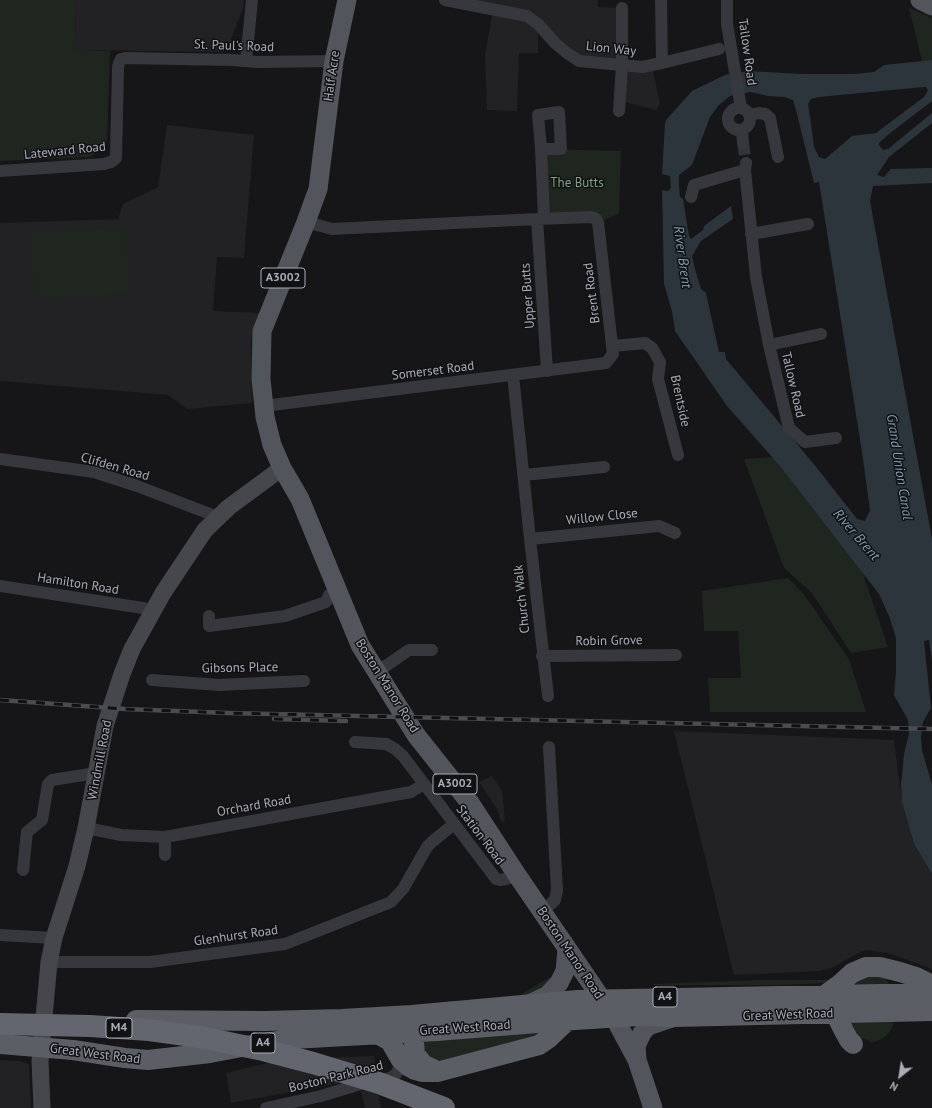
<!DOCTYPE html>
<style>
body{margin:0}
#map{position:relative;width:932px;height:1108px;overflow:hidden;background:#161618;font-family:"PT Sans",sans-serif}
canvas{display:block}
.north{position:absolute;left:880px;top:1056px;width:40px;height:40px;-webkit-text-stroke:3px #111113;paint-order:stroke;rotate:210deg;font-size:11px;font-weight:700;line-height:16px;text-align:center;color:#a8adb8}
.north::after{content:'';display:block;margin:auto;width:14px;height:18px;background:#a8adb8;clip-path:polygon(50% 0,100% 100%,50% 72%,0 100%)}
</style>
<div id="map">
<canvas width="932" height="1108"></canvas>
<div class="north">N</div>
</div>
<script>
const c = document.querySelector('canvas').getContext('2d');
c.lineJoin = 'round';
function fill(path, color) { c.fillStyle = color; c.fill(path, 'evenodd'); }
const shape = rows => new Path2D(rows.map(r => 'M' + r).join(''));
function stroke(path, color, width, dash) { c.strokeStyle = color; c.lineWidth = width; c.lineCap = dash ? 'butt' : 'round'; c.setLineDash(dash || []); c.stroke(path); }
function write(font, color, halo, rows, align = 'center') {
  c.font = font + ' "PT Sans",sans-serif'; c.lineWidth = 3; c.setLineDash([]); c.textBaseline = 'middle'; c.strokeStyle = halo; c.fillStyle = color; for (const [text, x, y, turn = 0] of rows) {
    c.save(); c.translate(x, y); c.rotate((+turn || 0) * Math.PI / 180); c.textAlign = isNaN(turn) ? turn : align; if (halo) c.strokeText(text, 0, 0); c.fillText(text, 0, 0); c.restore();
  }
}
fill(shape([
 [75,0,244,0,243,8,228,47,221,52,76,50],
 [445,0,598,0,598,7,622,8,622,66,652,65,660,104,656,110,620,101,622,66,579,61,538,25,538,53,519,53,517,111,487,110,485,55,493,10],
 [167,125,254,135,244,258,217,257,213,311,260,313,251,339,252,403,187,409,168,395,0,381,0,223,118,219,123,204,158,187],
 [674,731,894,740,902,802,914,844,932,874,932,969,888,953,866,950,856,954,834,967,820,971,734,975],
 [492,776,502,791,505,821,501,822,497,809,479,782],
 [374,1056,378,1076,231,1103,226,1073,276,1061,316,1058],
 [0,1060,20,1061,29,1064,31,1108,0,1108],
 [377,1087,381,1108,365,1108,361,1091]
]), '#222225');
fill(shape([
 [0,0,75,0,76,50,110,51,107,141,91,157,0,161],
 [909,8,932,18,932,60,922,61],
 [541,149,621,151,619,214,598,222,544,218],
 [126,228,130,294,34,298,30,232],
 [775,457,858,559,888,647,851,653,812,593,784,568,744,459],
 [788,578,803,593,849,659,866,712,710,712,708,678,741,678,738,631,704,631,702,591],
 [866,974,885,978,890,985,848,986],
 [550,977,556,980,545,992,513,999],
 [763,980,831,980,825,983,777,985,655,985,652,984],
 [850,1021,893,1021,893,1025,891,1030,885,1037,877,1041,872,1042,859,1037],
 [546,1031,544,1034,451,1062,437,1061,430,1058,423,1047,422,1041]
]), '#1e261f');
fill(shape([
 [932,60,932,101,889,134,879,143,879,145,883,150,888,149,932,113,932,123,889,157,877,175,884,177,891,169,932,168,932,183,873,186,870,201,932,539,932,661,929,640,924,641,931,708,923,722,921,737,922,750,932,785,932,874,914,844,902,802,901,785,904,754,909,734,908,720,894,695,896,672,896,638,889,616,879,594,780,466,727,406,675,331,672,311,664,284,662,190,668,191,671,188,670,176,662,174,665,124,666,120,692,91,725,75,748,71,801,74,854,74,874,72,884,65],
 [924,87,926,87,928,90,924,97,876,133,852,136,825,159,819,157,814,147,811,124,808,104,811,99,819,97],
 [751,92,768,96,784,97,793,100,796,110,814,183,819,182,862,452,870,510,865,521,857,519,817,468,726,359,725,352,719,352,706,293,701,289,695,269,692,256,701,241,733,219,731,206,704,226,703,230,691,239,689,236,683,199,680,197,679,188,679,175,692,165,710,117,718,106,730,96]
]), '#2c353c');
stroke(shape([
 [743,143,746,163]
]), '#333438', 12, [12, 6]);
stroke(shape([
 [445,0,527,16,538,24,555,43,567,53,579,61,642,67,662,63,719,49],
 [661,0,662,63],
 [727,0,727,24,741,108],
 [246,61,252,0],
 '728 119a11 11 0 1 1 22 0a11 11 0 1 1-22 0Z',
 [619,111,622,66,622,8],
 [750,115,759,113,765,114,770,118,778,157],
 [742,130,743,143],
 [541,149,561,149,559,112,538,115,541,149,544,218],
 [746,163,745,170,756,277,769,345,789,428,805,442,836,438],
 [0,171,104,164,111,162,116,158,118,68,119,63,121,59,125,58,232,60,258,62,334,61],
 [691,197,694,185,745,170],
 [537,219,547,371],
 [751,234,808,224],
 [769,345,821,334],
 [613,346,645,343,652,348,660,362,658,379,678,455],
 [513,375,530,539,548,696],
 [264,406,606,363,613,354,598,222,596,219,591,217,537,219,332,229,306,222],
 [0,459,94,472,137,486,218,517],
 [524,475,604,467],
 [530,539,659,526,675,533],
 [0,586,143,608,152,611],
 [209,616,209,626,285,616,326,602,329,595,338,591],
 [542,656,676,655],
 [377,672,409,650,432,650],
 [152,680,219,685,304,681],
 [355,742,386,744,395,749,403,756,496,879,500,880,506,879,517,875],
 [86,828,121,835,165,837,411,792,424,784],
 [165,837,165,855],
 [23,870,27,832,42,820,48,784,52,780,96,773],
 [542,912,555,900,557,890,549,747],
 [0,935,54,938],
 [49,962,150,962,285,944,391,902,403,889,427,847,433,841,454,824],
 [266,1108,321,1096,367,1082,391,1078,396,1074,400,1067,401,1060]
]), '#37383d', 12);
stroke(shape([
 [42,1108,40,1061,49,962,54,938,77,866,86,828,105,726,122,674,132,649,163,593,205,530,229,507,282,468]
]), '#45474d', 17);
stroke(shape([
 [347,0,334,61,318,189,306,222,262,331,261,379,265,417,272,445,282,468,300,499,360,645,416,735,470,803,517,875,614,1017,637,1060,653,1108],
 [920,0,932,6],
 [529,1004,548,995,559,983,565,971,567,949],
 [637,1060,636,1046,642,1033,647,1027,651,1025,672,1018]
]), '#53555c', 19);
stroke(shape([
 [825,995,840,984,852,973,866,967,880,967,900,972,916,977,932,985],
 [835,1013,844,1031,849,1040,853,1044],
 [412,1019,415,1054,424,1065,433,1069],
 [136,1020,265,1021,342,1019,412,1015,578,1000,932,993],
 [379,1035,390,1041,401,1060,408,1066,415,1070,422,1072,437,1072,539,1045,549,1038,568,1020],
 [0,1044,73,1050,125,1058,148,1060,210,1053,252,1045,292,1039,437,1031,575,1020,638,1016,675,1017,932,1011]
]), '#5b5e65', 20);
stroke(shape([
 [0,1024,90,1026,149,1030,200,1037,263,1050,313,1063,379,1083,444,1108]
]), '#63666e', 22);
const rail = shape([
 [0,700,125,709,227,713,932,729],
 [274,719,346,721]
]);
stroke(rail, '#4a4c52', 4.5);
stroke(rail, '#111113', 3, [9]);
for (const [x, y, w] of [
 [283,278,44],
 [455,784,44],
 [665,997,24],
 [119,1028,26],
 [263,1043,24]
]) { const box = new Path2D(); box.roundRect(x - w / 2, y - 10, w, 20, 3); c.fillStyle = '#111113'; c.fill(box); stroke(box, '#a8adb8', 1); }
write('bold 12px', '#a8adb8', null, [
 ["A3002",283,278],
 ["A3002",455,784],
 ["A4",665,997],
 ["M4",119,1028],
 ["A4",263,1043]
]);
write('13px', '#a8adb8', '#111113', [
 ["St. Paul's Road",234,46,2],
 ["Lion Way",611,49,6],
 ["Tallow Road",747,52,82],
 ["Half Acre",332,76,-82],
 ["Lateward Road",65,151,-6],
 ["Brent Road",592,293,-97],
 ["Upper Butts",528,296,-94],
 ["Somerset Road",433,371,-7],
 ["Tallow Road",793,385,77],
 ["Brentside",680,401,78],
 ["Clifden Road",115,467,16],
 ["Willow Close",602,517,-6],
 ["Hamilton Road",78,584,9],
 ["Church Walk",522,599,-96],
 ["Robin Grove",609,641,-1],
 ["Gibsons Place",240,668,-1],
 ["Boston Manor Road",387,686,58],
 ["Windmill Road",100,760,-79],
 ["Orchard Road",254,806,-10],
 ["Station Road",480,835,53],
 ["Glenhurst Road",236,936,-8],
 ["Boston Manor Road",570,953,56],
 ["Great West Road",788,1015,-2],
 ["Great West Road",465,1028,-4],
 ["Great West Road",95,1054,7],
 ["Boston Park Road",336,1077,-14]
]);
write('13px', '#7fa381', '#111113', [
 ["The Butts",577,183]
]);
write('italic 14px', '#7f9bb3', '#111113', [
 ["River Brent",682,257,82],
 ["Grand Union Canal",899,467,81],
 ["River Brent",856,535,49]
]);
</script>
